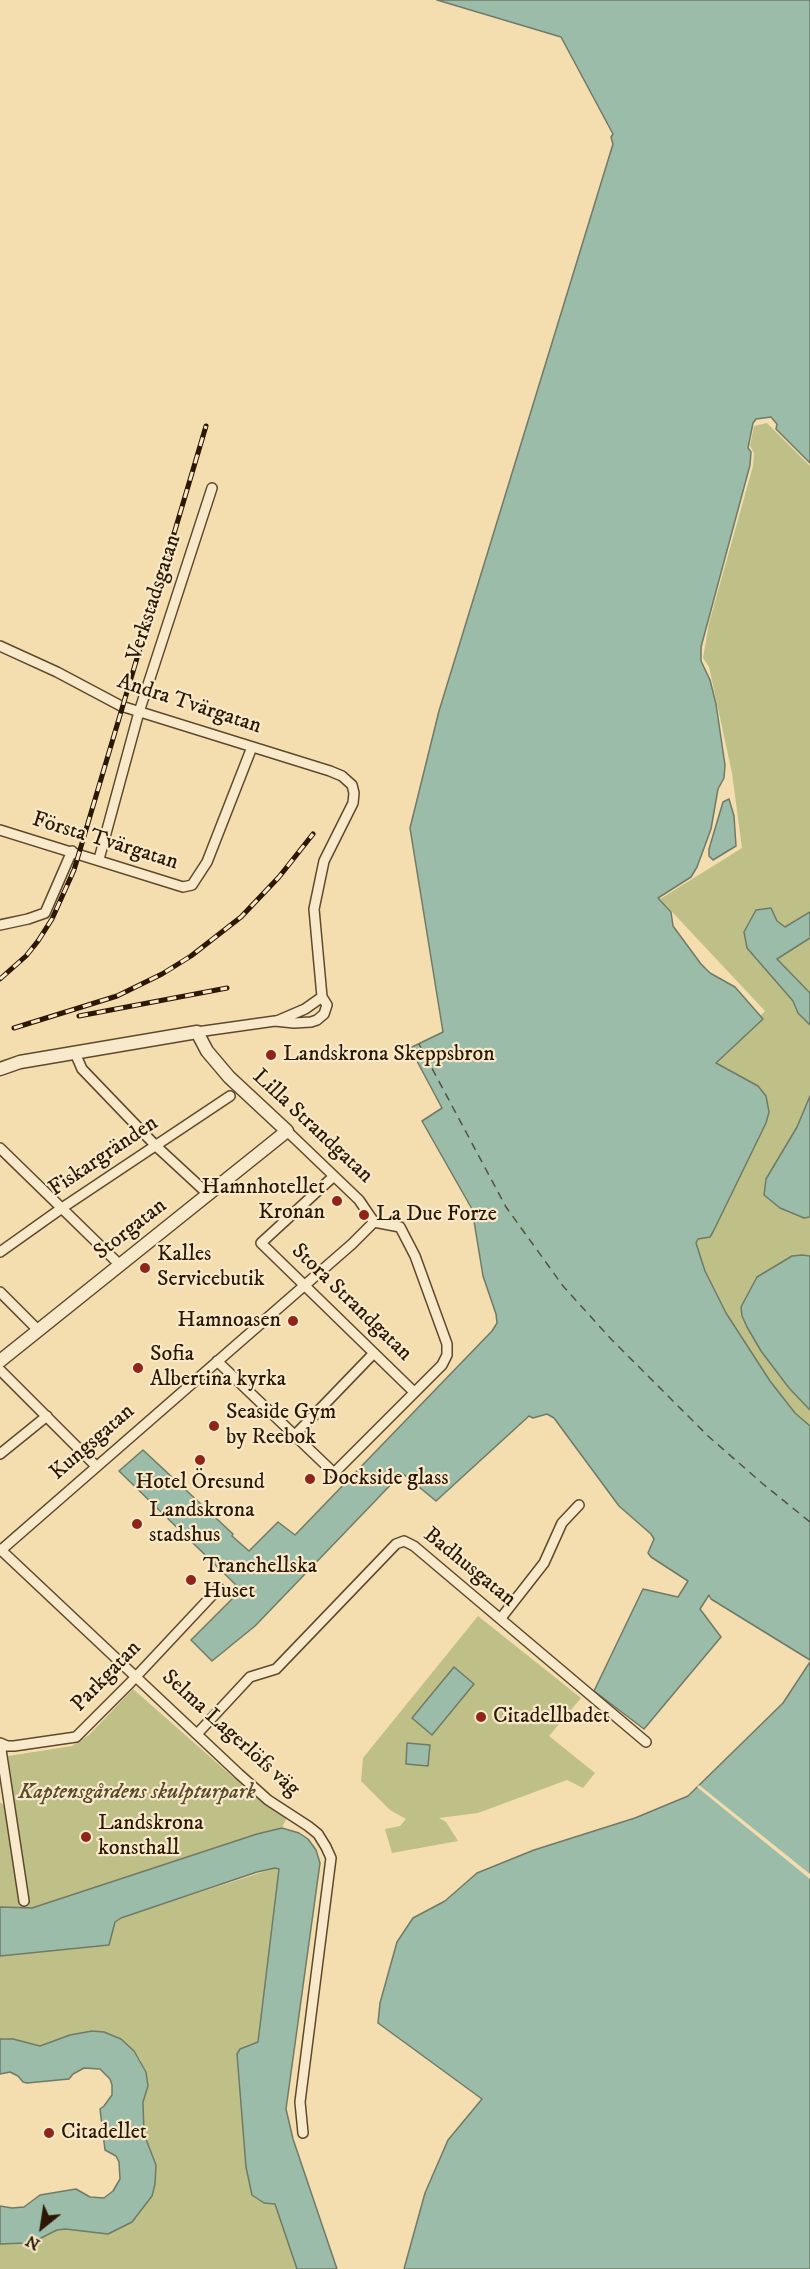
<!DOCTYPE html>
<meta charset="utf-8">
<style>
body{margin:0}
#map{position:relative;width:810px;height:2269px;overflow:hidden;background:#f4ddae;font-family:"IM FELL DW Pica",serif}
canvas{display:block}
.north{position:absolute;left:12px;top:2197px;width:60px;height:60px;-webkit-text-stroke:4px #f8e9ca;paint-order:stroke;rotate:210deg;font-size:16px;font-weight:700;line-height:24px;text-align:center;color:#2c1802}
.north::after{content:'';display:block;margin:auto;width:21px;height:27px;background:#2c1802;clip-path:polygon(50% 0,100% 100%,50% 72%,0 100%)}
</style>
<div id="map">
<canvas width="810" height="2269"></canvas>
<div class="north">N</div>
</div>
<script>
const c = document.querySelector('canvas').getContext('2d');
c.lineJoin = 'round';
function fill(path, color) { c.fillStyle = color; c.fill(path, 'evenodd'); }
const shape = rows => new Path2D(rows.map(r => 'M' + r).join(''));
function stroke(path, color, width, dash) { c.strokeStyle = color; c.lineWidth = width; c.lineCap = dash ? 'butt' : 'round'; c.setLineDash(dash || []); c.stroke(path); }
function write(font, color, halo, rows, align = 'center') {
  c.font = font + ' "IM FELL DW Pica",serif'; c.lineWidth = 4.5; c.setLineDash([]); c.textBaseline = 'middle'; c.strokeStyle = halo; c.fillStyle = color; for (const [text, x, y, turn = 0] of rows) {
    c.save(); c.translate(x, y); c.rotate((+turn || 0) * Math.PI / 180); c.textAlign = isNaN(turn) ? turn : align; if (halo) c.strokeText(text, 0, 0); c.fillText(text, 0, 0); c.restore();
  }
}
fill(shape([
 [767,423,810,466,810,1428,804,1425,757,1368,710,1292,693,1237,712,1066,765,1011,660,899,742,848,732,773,709,667,703,658,709,623,753,466,754,453,750,446,754,426],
 [478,1616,581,1698,549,1736,595,1773,583,1788,567,1780,478,1813,439,1818,446,1822,458,1841,392,1853,385,1829,400,1826,406,1819,390,1810,361,1781,363,1758],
 [133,1689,259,1800,287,1817,282,1828,257,1834,32,1908,0,1907,0,1802,14,1814,8,1756,72,1746,89,1735],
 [275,1868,279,1869,280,1873,258,2042,245,2046,246,2167,252,2195,264,2203,275,2204,297,2269,0,2269,0,2244,49,2235,57,2230,65,2229,108,2234,156,2165,144,2134,143,2101,145,2096,141,2061,134,2051,121,2039,104,2032,40,2046,13,2039,0,2039,0,1956,109,1945,115,1922,121,1918]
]), '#bfc088');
const water = shape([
 [437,0,810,0,810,463,776,429,777,424,771,417,756,419,753,423,748,448,751,452,750,465,701,647,701,661,710,680,716,704,725,765,724,778,718,789,711,829,697,867,691,877,658,898,671,912,673,926,701,964,710,973,735,987,763,1019,716,1063,758,1086,766,1096,769,1112,766,1123,713,1232,710,1237,698,1239,696,1243,705,1271,726,1313,770,1381,795,1413,810,1426,810,1660,711,1599,709,1595,700,1609,721,1637,644,1729,594,1691,643,1589,678,1597,688,1581,651,1557,648,1553,654,1539,651,1534,619,1506,554,1418,547,1414,533,1418,529,1416,436,1501,402,1473,255,1626,212,1661,191,1640,235,1596,235,1584,119,1471,143,1450,233,1534,232,1536,249,1551,278,1522,295,1535,492,1331,497,1323,496,1314,483,1276,472,1209,422,1121,442,1108,410,1048,443,1032,410,828,439,711,613,144,611,137,613,134,561,37,437,0],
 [729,799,734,816,736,846,713,860,709,856,709,849,723,802,729,799],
 [771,908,777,921,785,927,810,912,810,938,777,959,810,993,810,1025,798,1013,793,1001,747,948,744,932,756,910,771,908],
 [810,1096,810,1217,804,1218,780,1208,764,1195,766,1179,797,1127,810,1096],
 [802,1255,810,1256,810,1410,789,1388,761,1351,747,1327,742,1316,741,1307,757,1277,792,1256,802,1255],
 [810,1662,810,2269,404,2269,425,2193,448,2140,482,2099,378,2023,380,2003,397,1942,413,1918,445,1901,477,1873,534,1850,635,1818,688,1796,783,1703,810,1662],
 [454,1667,474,1684,432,1735,412,1718,454,1667],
 [407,1743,430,1745,428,1766,406,1764,407,1743],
 [282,1828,299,1833,308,1839,316,1850,320,1863,286,2109,293,2139,337,2269,297,2269,275,2204,264,2203,252,2195,246,2167,237,2054,240,2049,258,2042,279,1869,275,1868,257,1872,121,1918,115,1922,109,1945,0,1956,0,1907,32,1908,257,1834,282,1828],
 [92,2031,104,2032,121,2039,134,2051,146,2072,148,2086,143,2102,144,2134,156,2165,155,2184,152,2196,132,2222,108,2234,65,2229,57,2230,39,2239,25,2243,0,2244,0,2206,12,2208,24,2207,40,2195,76,2189,90,2197,104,2198,113,2191,120,2179,119,2162,116,2156,105,2150,100,2109,104,2106,112,2095,112,2085,110,2079,100,2069,84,2068,73,2074,69,2079,27,2083,23,2082,18,2076,10,2072,0,2074,0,2039,13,2039,40,2046,70,2035,92,2031]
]);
fill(water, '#9cbcaa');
stroke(water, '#6f7a67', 1.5);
fill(shape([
 [699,1785,810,1874,810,1879,697,1787]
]), '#f4ddae');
stroke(shape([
 [419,1044,506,1207,563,1286,611,1339,708,1436,763,1484,810,1522]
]), '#53513d', 1.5, [8, 6]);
const minor = shape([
 [0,646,57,672,121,706,330,771,342,776,352,785,354,793,353,803,324,861,314,909,322,997,327,1005,324,1014,317,1020,311,1022,294,1023,275,1021,197,1032],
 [0,830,183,887,192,885,207,862,252,747],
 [99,859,139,712,212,488],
 [0,925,28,919,45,913,72,851],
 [277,1021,305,1009,322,997],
 [75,1053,82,1069,156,1146,209,1195],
 [0,1148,120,1265],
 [334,1176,261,1243,414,1392],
 [0,1252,62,1208,230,1096],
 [0,1292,38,1330],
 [217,1361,334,1473,442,1365,447,1355,447,1344,415,1256,400,1227,374,1222,359,1200,287,1131],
 [0,1370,96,1466],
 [295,1435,374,1353],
 [0,1454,47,1416],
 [0,1549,239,1774,268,1800,308,1826,318,1834,326,1847,331,1858,300,2102,303,2133],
 [0,1551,352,1244,374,1222],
 [501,1618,544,1563,562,1523,579,1505],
 [197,1734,250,1677,276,1669,396,1544,404,1541,414,1546,646,1742],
 [0,1743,7,1746,14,1746,76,1737,130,1683,219,1588],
 [0,1743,24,1901]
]);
const tertiary = shape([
 [0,1069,20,1062,197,1032,207,1051,229,1077,287,1131,0,1361]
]);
stroke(minor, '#5e492d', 12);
stroke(tertiary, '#5e492d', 15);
stroke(minor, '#f8e9ca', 9);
stroke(tertiary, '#f8e9ca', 12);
const rail = shape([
 [0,979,26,956,38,941,52,919,74,870,206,426],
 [79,1016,227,988],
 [14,1028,117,996,162,974,191,956,241,917,279,877,313,834]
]);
stroke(rail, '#2c1802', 5);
stroke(rail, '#f8e9ca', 3, [9]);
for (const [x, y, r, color] of [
 [271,1055,6,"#8f2418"],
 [337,1201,6,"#8f2418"],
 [364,1215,6,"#8f2418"],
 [145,1268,6,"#8f2418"],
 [293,1321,6,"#8f2418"],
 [138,1368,6,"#8f2418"],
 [214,1426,6,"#8f2418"],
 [200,1460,6,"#8f2418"],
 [310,1479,6,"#8f2418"],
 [137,1524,6,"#8f2418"],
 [191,1580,6,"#8f2418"],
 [481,1717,6,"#8f2418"],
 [86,1837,6,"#8f2418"],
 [49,2133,6,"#8f2418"]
]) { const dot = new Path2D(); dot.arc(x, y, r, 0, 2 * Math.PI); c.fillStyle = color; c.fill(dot); stroke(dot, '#f8e9ca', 2); }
write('22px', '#2c1802', '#f8e9ca', [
 ["Verkstadsgatan",155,598,-72],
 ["Andra Tvärgatan",189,705,18],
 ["Första Tvärgatan",105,842,17],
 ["Lilla Strandgatan",312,1127,43],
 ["Fiskargränden",104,1157,-34],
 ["Storgatan",131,1230,-38],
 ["Stora Strandgatan",351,1303,44],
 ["Kungsgatan",93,1443,-41],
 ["Badhusgatan",469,1568,39],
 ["Parkgatan",107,1677,-46],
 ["Selma Lagerlöfs väg",230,1734,42]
]);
write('22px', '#2c1802', '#f8e9ca', [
 ["Landskrona Skeppsbron",283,1055],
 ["Hamnhotellet",325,1188,"right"],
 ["Kronan",325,1213,"right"],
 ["La Due Forze",376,1215],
 ["Kalles",157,1255],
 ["Servicebutik",157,1280],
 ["Hamnoasen",281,1321,"right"],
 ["Sofia",150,1355],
 ["Albertina kyrka",150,1380],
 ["Seaside Gym",226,1413],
 ["by Reebok",226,1438],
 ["Dockside glass",322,1479],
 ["Hotel Öresund",200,1483,"center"],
 ["Landskrona",149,1511],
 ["stadshus",149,1536],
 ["Tranchellska",203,1567],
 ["Huset",203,1592],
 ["Citadellbadet",493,1717],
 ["Landskrona",98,1824],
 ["konsthall",98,1849],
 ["Citadellet",61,2133]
], 'left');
write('italic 22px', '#584a2a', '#f8e9ca', [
 ["Kaptensgårdens skulpturpark",137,1793]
]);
</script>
